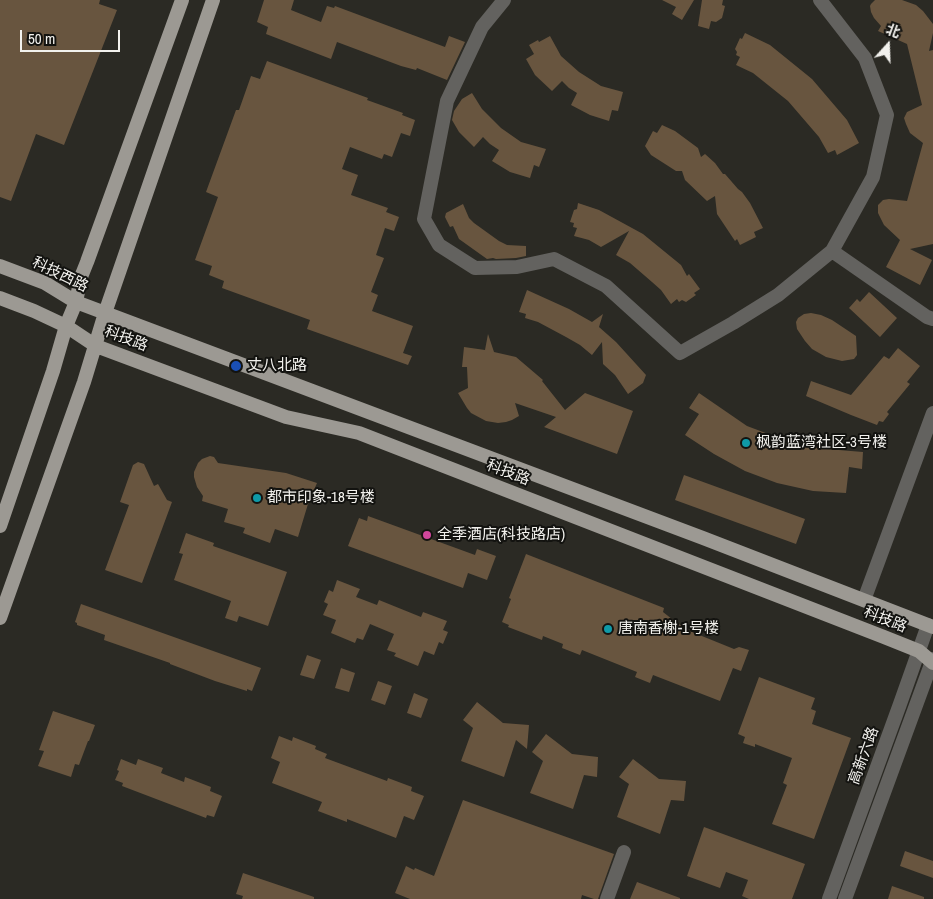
<!DOCTYPE html>
<meta charset="utf-8">
<style>
body{margin:0}
#map{position:relative;width:933px;height:899px;overflow:hidden;background:#2b2a24;font-family:"Archivo Narrow","Noto Sans SC",sans-serif}
canvas{display:block}
.north{position:absolute;left:863px;top:20px;width:50px;height:50px;-webkit-text-stroke:4px #131310;paint-order:stroke;rotate:20deg;font-size:14px;font-weight:700;line-height:20px;text-align:center;color:#f2f1ed}
.north::after{content:'';display:block;margin:auto;width:18px;height:22px;background:#f2f1ed;clip-path:polygon(50% 0,100% 100%,50% 72%,0 100%)}
.scale{position:absolute;left:20px;top:30px;width:100px;height:22px;box-sizing:border-box;border:2px solid #f2f1ed;border-top:0;padding-left:6px;font-size:15px;line-height:18px;white-space:nowrap;color:#f2f1ed;-webkit-text-stroke:4px #131310;paint-order:stroke}
</style>
<div id="map">
<canvas width="933" height="899"></canvas>
<div class="north">北</div>
<div class="scale">50 m</div>
</div>
<script>
const c = document.querySelector('canvas').getContext('2d');
c.lineJoin = 'round';
function fill(path, color) { c.fillStyle = color; c.fill(path, 'evenodd'); }
const shape = rows => new Path2D(rows.map(r => 'M' + r).join(''));
function stroke(path, color, width, dash) { c.strokeStyle = color; c.lineWidth = width; c.lineCap = dash ? 'butt' : 'round'; c.setLineDash(dash || []); c.stroke(path); }
function write(font, color, halo, rows, align = 'center') {
  c.font = font + ' "Archivo Narrow","Noto Sans SC",sans-serif'; c.lineWidth = 4; c.setLineDash([]); c.textBaseline = 'middle'; c.strokeStyle = halo; c.fillStyle = color; for (const [text, x, y, turn = 0] of rows) {
    c.save(); c.translate(x, y); c.rotate((+turn || 0) * Math.PI / 180); c.textAlign = isNaN(turn) ? turn : align; if (halo) c.strokeText(text, 0, 0); c.fillText(text, 0, 0); c.restore();
  }
}
fill(shape([
 [0,0,100,0,99,4,117,10,64,145,36,134,11,201,0,197],
 [264,0,294,0,291,10,321,22,327,6,334,8,335,6,445,47,449,36,465,42,447,80,417,68,416,70,401,66,337,42,331,59,266,34,268,27,257,22],
 [662,0,694,0,682,20,672,14,676,7],
 [702,0,723,0,722,5,725,6,722,18,716,22,711,21,709,29,698,26],
 [875,0,902,0,916,5,923,11,933,24,933,33,929,51,933,50,933,244,910,249,932,260,920,285,886,267,900,240,884,225,878,213,878,205,883,200,889,199,907,201,923,143,910,133,906,124,904,118,907,112,922,105,907,44,878,31,881,26,874,18,871,12,870,6,871,4],
 [745,33,770,45,812,79,847,120,859,143,837,155,835,150,828,153,819,137,788,101,753,73,736,65,740,57,736,55,737,52,735,49,740,38,742,39],
 [550,36,561,56,579,72,601,86,623,92,618,111,612,110,609,121,590,115,571,105,577,93,569,88,562,81,552,91,535,75,526,59,534,54,529,45,538,40,539,42],
 [267,61,368,98,367,100,403,113,402,115,415,120,410,136,401,133,392,157,384,154,382,159,350,147,342,169,358,175,351,195,388,208,386,212,399,217,394,231,385,228,376,255,384,258,371,292,378,295,372,311,413,326,403,353,412,356,408,365,307,329,310,320,222,288,224,281,209,275,212,266,195,260,218,197,206,192,236,110,239,110,251,76,260,79],
 [472,93,482,109,501,128,521,142,546,149,539,167,534,165,530,178,510,172,492,161,499,150,490,144,483,137,474,147,459,132,452,120,454,111,462,99],
 [662,125,675,131,698,148,701,157,705,154,715,163,723,174,725,174,738,189,742,192,750,203,763,228,754,232,756,237,740,245,737,239,735,241,717,214,715,196,707,201,685,180,682,171,676,171,651,155,645,146,653,131,657,133],
 [578,203,599,210,643,234,681,265,687,276,689,274,700,289,694,293,696,295,686,302,682,300,679,302,677,299,671,304,661,290,652,282,630,263,616,255,629,231,601,247,589,240,574,236,577,228,573,227,574,223,570,222,574,210,577,209],
 [463,204,469,218,474,223,499,241,507,245,526,246,526,256,516,258,496,259,493,258,487,259,459,239,453,226,450,227,445,217,446,213],
 [527,290,569,309,592,322,603,314,599,327,616,342,646,375,643,383,628,394,615,375,603,364,602,342,592,355,580,345,566,337,538,322,525,318,526,314,519,312],
 [869,292,897,318,880,337,849,308,857,299,860,302],
 [811,313,821,315,832,320,856,336,857,355,854,359,842,361,826,357,812,349,805,341,797,329,796,322,798,318,804,314],
 [488,334,494,352,516,357,543,380,542,381,565,410,585,393,633,411,617,454,544,427,556,417,515,403,519,416,512,420,506,422,498,423,486,421,471,413,467,408,458,393,468,388,467,367,462,367,464,347,485,350],
 [898,348,920,366,907,382,910,384,887,412,889,414,883,422,879,421,877,425,851,415,806,396,811,381,851,395,884,356,889,359],
 [699,393,747,426,803,447,863,452,862,469,849,467,846,493,813,491,777,483,745,471,714,454,685,435,699,414,689,408],
 [210,456,214,457,218,463,286,473,317,483,308,504,298,537,275,529,270,543,243,533,245,528,224,522,228,509,202,501,203,496,197,487,194,477,194,472,198,463,202,459],
 [138,462,144,464,154,486,158,484,167,500,172,502,142,583,105,570,129,505,120,502,133,465],
 [684,475,805,519,796,544,675,500],
 [368,516,475,555,477,549,496,556,487,580,468,573,463,588,348,546,359,518,367,521],
 [186,533,214,543,213,546,287,572,268,626,239,616,237,622,225,618,231,601,174,580,183,554,179,553],
 [526,554,664,608,663,612,677,623,692,632,734,649,739,647,749,650,741,671,733,668,720,701,653,675,650,683,635,677,637,672,582,650,580,655,562,648,563,644,543,636,542,640,508,627,509,625,502,622,511,599,509,598],
 [337,580,360,589,356,597,377,605,379,600,421,617,423,612,447,621,443,630,448,632,443,644,439,642,434,655,424,651,418,666,394,656,396,653,387,650,394,634,370,624,363,640,357,638,355,643,331,633,336,620,323,615,328,604,324,602,329,590,333,592],
 [81,604,261,668,252,691,247,689,247,691,215,681,170,664,170,663,104,640,105,635,77,625,77,623,75,622],
 [307,655,321,660,314,679,300,675],
 [341,668,355,673,349,692,335,688],
 [759,677,815,698,811,709,816,711,812,724,851,738,814,839,772,824,787,785,783,783,792,758,755,744,755,747,743,743,745,737,738,734],
 [378,681,392,686,385,705,371,700],
 [414,693,428,699,421,718,407,713],
 [477,702,503,723,529,725,527,749,516,740,504,777,461,761,473,728,463,720],
 [53,711,95,725,89,741,88,741,79,765,75,764,71,777,38,766,44,751,39,750],
 [546,734,572,754,598,757,597,777,584,775,573,809,530,793,543,761,532,752],
 [279,736,292,741,293,737,316,746,315,749,327,754,325,758,387,781,388,778,412,787,411,791,424,796,414,820,404,816,396,838,347,819,347,822,318,811,322,802,272,783,280,762,271,758],
 [121,759,136,765,138,759,163,768,161,773,184,782,185,777,211,787,210,791,222,796,214,817,207,815,206,818,122,786,123,783,115,780,119,771,117,770],
 [633,759,659,779,686,781,684,801,671,800,660,834,617,817,629,784,619,777],
 [463,800,614,854,598,899,594,899,582,895,581,899,410,899,395,893,406,866,414,870,415,868,434,876],
 [704,827,805,864,792,899,749,899,742,896,748,880,726,872,720,888,687,876],
 [905,851,933,861,933,878,900,866],
 [243,873,314,897,314,899,242,899,243,896,236,894],
 [637,882,680,898,680,899,630,899],
 [892,886,924,897,924,899,888,899]
]), '#68553f');
stroke(shape([
 [504,0,482,27,447,101,424,219,439,245,475,268,517,267,554,259,606,286,680,353,733,323,778,295,832,251,873,177,887,115,865,58,820,0],
 [832,251,927,317,933,319],
 [607,899,624,852]
]), '#63625f', 14);
stroke(shape([
 [864,600,933,413],
 [829,899,900,704,928,625],
 [845,899,933,659]
]), '#63625f', 14);
stroke(shape([
 [0,266,45,283,76,302,703,538,933,627],
 [0,298,34,311,66,326,96,346,286,417,359,433,884,637,919,651,933,663],
 [0,526,53,371,66,326,76,302,81,277,87,262,182,0],
 [0,618,84,382,105,313,213,0]
]), '#9c9993', 14);
for (const [x, y, r, color] of [
 [236,366,6,"#1a4fb4"],
 [746,443,5,"#0f9aa8"],
 [257,498,5,"#0f9aa8"],
 [427,535,5,"#d1479c"],
 [608,629,5,"#0f9aa8"]
]) { const dot = new Path2D(); dot.arc(x, y, r, 0, 2 * Math.PI); c.fillStyle = color; c.fill(dot); stroke(dot, '#131310', 2); }
write('15px', '#f2f1ed', '#131310', [
 ["科技西路",60,275,26],
 ["科技路",126,339,21],
 ["科技路",508,473,21],
 ["科技路",885,620,22],
 ["高新六路",864,756,-70]
]);
write('15px', '#f2f1ed', '#131310', [
 ["丈八北路",247,366],
 ["枫韵蓝湾社区-3号楼",756,443],
 ["都市印象-18号楼",267,498],
 ["全季酒店(科技路店)",437,535],
 ["唐南香榭-1号楼",618,629]
], 'left');
</script>
